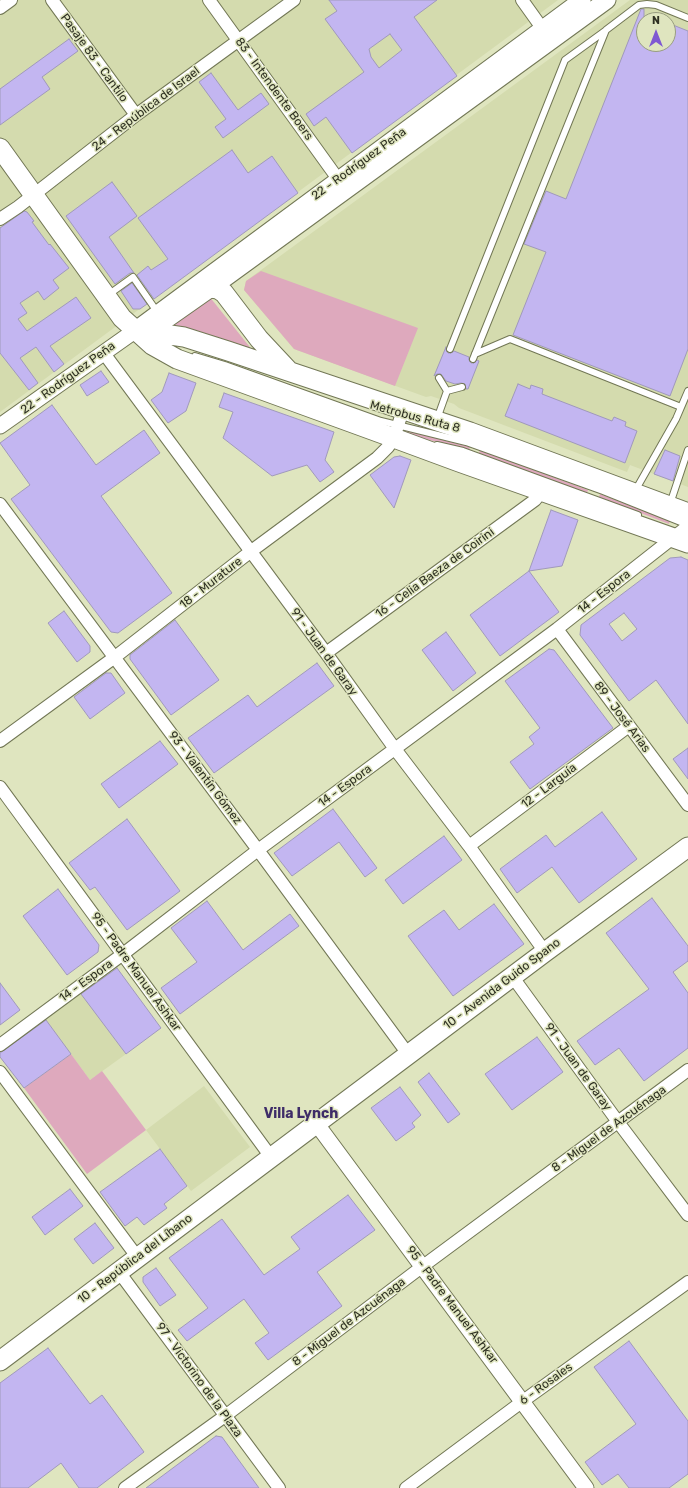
<!DOCTYPE html>
<meta charset="utf-8">
<style>
body{margin:0}
#map{position:relative;width:688px;height:1488px;overflow:hidden;background:#dfe5bf;font-family:Rubik,sans-serif}
canvas{display:block}
.north{position:absolute;left:636px;top:12px;width:40px;height:40px;box-sizing:border-box;background:#dfe5bf;border:1px solid #989d80;border-radius:50%;rotate:0deg;font-size:11px;font-weight:700;line-height:16px;text-align:center;color:#2e3022}
.north::after{content:'';display:block;margin:auto;width:14px;height:18px;background:#7f58d2;clip-path:polygon(50% 0,100% 100%,50% 72%,0 100%)}
</style>
<div id="map">
<canvas width="688" height="1488"></canvas>
<div class="north">N</div>
</div>
<script>
const c = document.querySelector('canvas').getContext('2d');
c.lineJoin = 'round';
function fill(path, color) { c.fillStyle = color; c.fill(path, 'evenodd'); }
const shape = rows => new Path2D(rows.map(r => 'M' + r).join(''));
function stroke(path, color, width, dash) { c.strokeStyle = color; c.lineWidth = width; c.lineCap = dash ? 'butt' : 'round'; c.setLineDash(dash || []); c.stroke(path); }
function write(font, color, halo, rows, align = 'center') {
  c.font = font + ' Rubik,sans-serif'; c.lineWidth = 3; c.setLineDash([]); c.textBaseline = 'middle'; c.strokeStyle = halo; c.fillStyle = color; for (const [text, x, y, turn = 0] of rows) {
    c.save(); c.translate(x, y); c.rotate((+turn || 0) * Math.PI / 180); c.textAlign = isNaN(turn) ? turn : align; if (halo) c.strokeText(text, 0, 0); c.fillText(text, 0, 0); c.restore();
  }
}
fill(shape([
 [0,0,558,0,0,412],
 [630,0,688,0,688,487,630,465,627,472,459,408,454,404,431,396,426,397,294,349,244,290,246,281],
 [644,20,668,20,668,44,644,44],
 [81,993,126,1054,90,1080,45,1019],
 [204,1086,250,1147,191,1191,146,1130]
]), '#d4dbae');
fill(shape([
 [261,271,418,328,395,386,294,349,244,290,246,281],
 [209,296,253,351,170,328,171,323],
 [406,430,470,447,469,450,405,434],
 [480,450,588,490,587,493,479,453],
 [600,494,670,521,669,524,599,497],
 [71,1054,90,1080,102,1071,146,1130,87,1174,24,1088]
]), '#dea9bd');
const building = shape([
 [329,0,437,0,414,17,457,76,352,153,326,117,314,126,306,114,364,72,325,19,337,11,329,0],
 [390,34,402,50,379,68,371,57,369,49,390,34],
 [641,9,644,9,644,44,668,44,668,23,688,31,688,349,670,396,513,335,546,252,524,244,546,191,566,199,641,9],
 [69,39,78,51,42,77,50,89,0,125,0,89,69,39],
 [211,73,238,110,261,93,269,104,223,138,215,127,226,119,199,82,211,73],
 [232,150,248,173,272,156,298,193,154,299,137,275,148,266,151,270,168,259,138,218,232,150],
 [112,182,137,216,109,237,134,273,130,273,115,284,66,216,112,182],
 [24,211,27,212,34,221,32,222,49,245,50,244,69,268,53,280,59,288,44,300,38,291,20,303,27,313,18,319,27,331,76,297,91,318,50,346,64,364,54,372,36,347,20,358,38,383,29,390,0,353,0,228,24,211],
 [132,283,147,304,140,309,133,309,121,291,132,283],
 [446,347,446,350,448,353,451,353,454,351,469,357,469,360,471,363,474,363,477,360,479,361,468,389,466,389,465,384,461,383,455,384,446,381,441,374,437,374,434,376,446,347],
 [101,371,109,382,87,396,80,385,101,371],
 [169,373,196,383,186,411,168,423,151,400,162,392,169,373],
 [518,384,530,389,531,385,543,389,542,394,612,421,614,417,626,422,625,426,637,431,625,463,505,416,518,384],
 [224,393,334,432,325,460,334,472,320,482,307,465,272,476,223,438,233,412,219,407,224,393],
 [52,405,96,465,144,430,160,453,101,496,172,593,118,633,111,632,11,499,30,485,0,443,52,405],
 [665,450,680,456,673,481,654,474,665,450],
 [400,456,411,460,394,508,370,475,394,457,400,456],
 [551,510,578,520,562,566,529,571,551,510],
 [681,557,688,560,688,724,656,680,629,701,580,635,581,625,670,558,681,557],
 [624,613,637,629,622,641,609,624,624,613],
 [529,571,559,612,500,656,470,615,529,571],
 [64,611,90,646,90,652,77,662,48,623,64,611],
 [175,620,219,680,171,715,130,659,130,655,175,620],
 [446,632,476,673,453,691,422,650,446,632],
 [549,649,554,650,613,728,530,789,510,762,534,744,529,737,540,728,505,681,549,649],
 [317,663,334,686,214,773,188,738,248,695,257,707,317,663],
 [106,673,111,673,125,693,90,719,74,697,106,673],
 [160,741,178,764,119,808,101,784,160,741],
 [688,748,688,779,673,759,688,748],
 [333,809,377,868,365,877,339,842,292,876,274,853,333,809],
 [602,812,637,859,579,903,552,867,517,893,500,869,546,835,555,847,602,812],
 [127,819,180,891,127,930,95,887,90,890,69,863,127,819],
 [444,836,462,860,403,904,385,880,444,836],
 [58,889,99,945,98,952,67,975,23,916,58,889],
 [652,898,688,946,688,961,673,972,688,993,688,1048,644,1081,619,1048,595,1065,577,1041,649,989,606,933,652,898],
 [207,901,243,950,290,914,299,926,180,1014,161,988,197,962,171,928,207,901],
 [494,904,524,944,453,996,408,936,444,910,459,930,494,904],
 [117,968,161,1028,126,1054,81,994,117,968],
 [0,983,20,1010,0,1025,0,983],
 [46,1020,71,1054,24,1088,0,1057,0,1053,46,1020],
 [537,1037,563,1072,512,1110,485,1074,537,1037],
 [429,1073,460,1114,448,1123,418,1082,429,1073],
 [400,1087,421,1115,412,1123,415,1127,396,1141,371,1108,400,1087],
 [160,1149,187,1186,164,1204,167,1208,144,1225,137,1217,125,1226,100,1192,160,1149],
 [70,1189,83,1206,45,1235,32,1217,70,1189],
 [348,1195,375,1230,317,1272,342,1306,268,1360,255,1343,269,1333,244,1299,187,1341,178,1330,208,1308,169,1258,222,1219,264,1275,300,1249,291,1237,348,1195],
 [95,1223,114,1248,93,1264,74,1239,95,1223],
 [156,1268,176,1295,160,1306,143,1282,143,1277,156,1268],
 [629,1341,688,1421,688,1474,669,1488,629,1488,618,1474,602,1485,585,1462,636,1424,594,1367,629,1341],
 [48,1348,90,1404,102,1395,144,1452,97,1488,79,1488,61,1463,28,1488,0,1488,0,1383,48,1348],
 [216,1436,222,1437,259,1488,146,1488,216,1436]
]);
fill(building, '#c3b6f1');
stroke(building, '#a099bb', 1);
const service = shape([
 [108,295,133,277,158,313],
 [450,349,565,60,605,31],
 [475,354,510,339,681,407],
 [195,356,225,365,381,421,466,442,603,491,688,525],
 [473,359,606,30,639,5,647,4,656,5,688,18],
 [439,378,447,391],
 [437,419,447,391,462,387],
 [437,445,463,451,638,515],
 [635,491,676,419,688,391],
 [670,504,688,450]
]);
const minor = shape([
 [52,0,136,115],
 [209,0,338,179],
 [522,0,547,35],
 [0,8,11,0],
 [0,219,18,207,136,115,294,0],
 [103,352,326,653,395,749,469,846,545,952],
 [0,504,258,850,408,1054],
 [557,629,688,805],
 [326,653,535,500,542,491],
 [0,741,115,657,250,552,377,458,388,447,394,438,403,410],
 [0,787,271,1157],
 [469,846,629,726],
 [512,976,618,1122,688,1215],
 [0,1045,123,954,258,850,557,629,688,526],
 [0,1072,138,1258],
 [119,1272,279,1488],
 [125,1488,225,1416,423,1266,688,1070],
 [406,1488,523,1401,688,1282]
]);
const tertiary = shape([
 [0,426,136,330],
 [316,1123,586,1488]
]);
const secondary = shape([
 [225,278,607,0],
 [164,321,211,288],
 [136,330,582,0]
]);
const primary = shape([
 [0,148,122,318,152,345,177,359,394,438,459,462,688,543],
 [211,288,218,289,224,293,259,339,288,370],
 [136,330,184,337,228,351,470,432,688,513],
 [0,1361,545,952,688,847]
]);
stroke(service, '#727755', 8);
stroke(minor, '#727755', 14);
stroke(tertiary, '#727755', 17);
stroke(secondary, '#727755', 19);
stroke(primary, '#727755', 21);
stroke(service, '#fff', 6);
stroke(minor, '#fff', 12);
stroke(tertiary, '#fff', 15);
stroke(secondary, '#fff', 17);
stroke(primary, '#fff', 19);
write('12px', '#2e3022', '#dfe5bf', [
 ["Pasaje 83 - Cantilo",94,58,54],
 ["83 - Intendente Boers",274,89,54],
 ["24 - República de Israel",146,109,-37],
 ["22 - Rodríguez Peña",359,164,-36],
 ["22 - Rodríguez Peña",68,378,-36],
 ["Metrobus Ruta 8",415,417,15],
 ["16 - Celia Baeza de Coirini",435,573,-36],
 ["18 - Murature",211,583,-38],
 ["14 - Espora",604,592,-38],
 ["91 - Juan de Garay",324,652,54],
 ["89 - José Arias",622,717,53],
 ["93 - Valentín Gómez",205,778,53],
 ["14 - Espora",345,786,-36],
 ["12 - Larguía",549,786,-37],
 ["95 - Padre Manuel Ashkar",136,972,54],
 ["14 - Espora",86,981,-36],
 ["10 - Avenida Guido Spano",502,984,-37],
 ["91 - Juan de Garay",578,1067,54],
 ["8 - Miguel de Azcuénaga",609,1129,-36],
 ["10 - República del Líbano",135,1259,-37],
 ["95 - Padre Manuel Ashkar",452,1305,53],
 ["8 - Miguel de Azcuénaga",349,1322,-37],
 ["97 - Victorino de la Plaza",199,1380,54],
 ["6 - Rosales",546,1384,-36]
]);
write('bold 14px', '#3e2c68', '#dfe5bf', [
 ["Villa Lynch",301,1114]
]);
</script>
